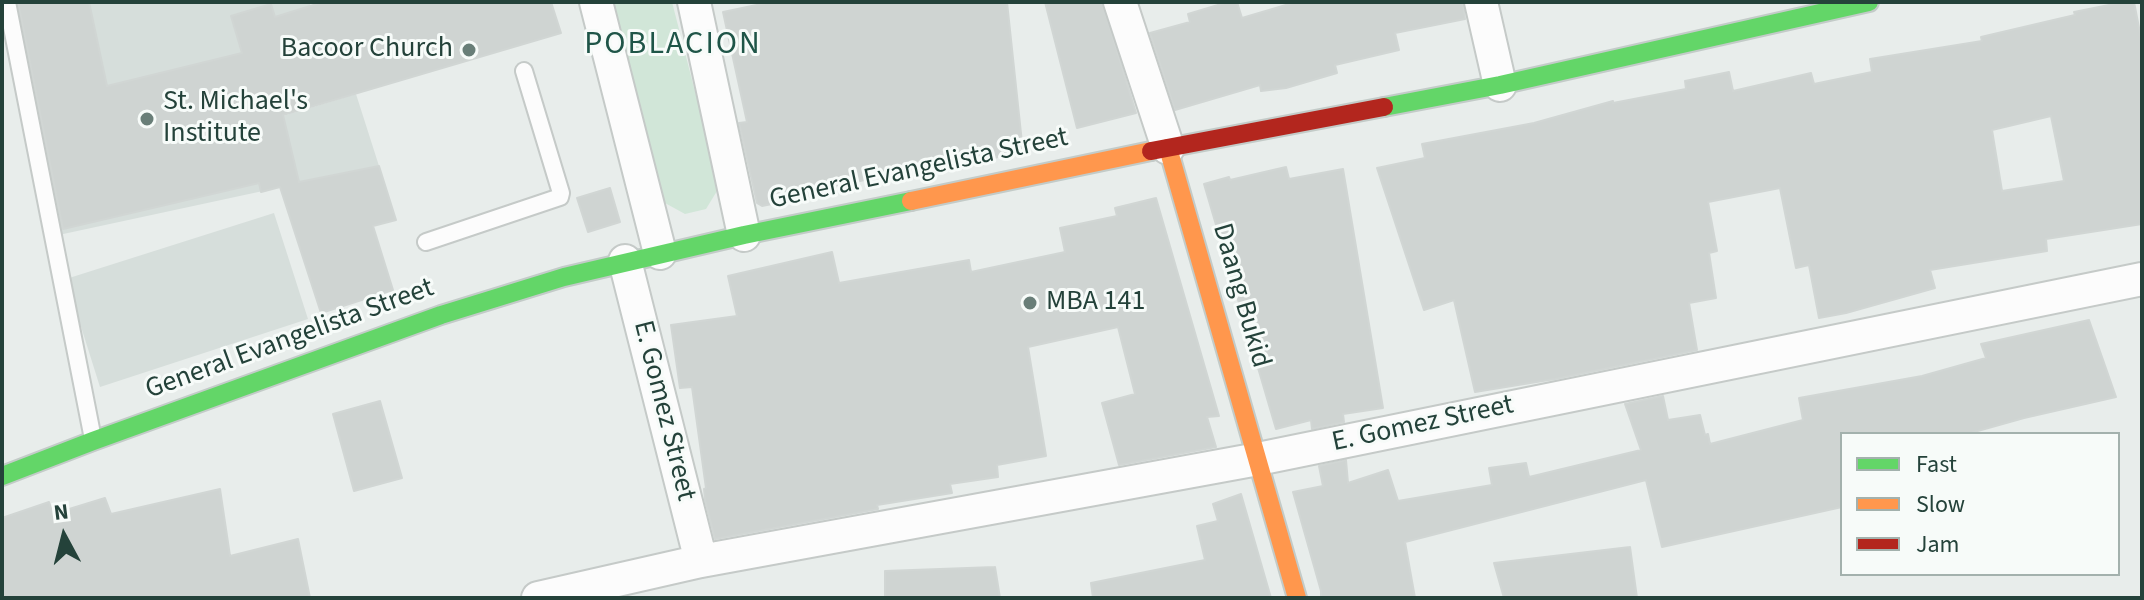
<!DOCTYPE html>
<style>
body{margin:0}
#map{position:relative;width:2144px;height:600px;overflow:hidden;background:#e8edeb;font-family:"Source Sans 3",sans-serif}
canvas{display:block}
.frame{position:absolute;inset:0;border:4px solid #24423a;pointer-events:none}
.legend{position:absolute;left:1840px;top:432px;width:280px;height:144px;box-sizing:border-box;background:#f7fbf9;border:2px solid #a3b1ad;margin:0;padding:10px 14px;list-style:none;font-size:24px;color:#24423a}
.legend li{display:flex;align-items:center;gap:16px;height:40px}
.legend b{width:40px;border:2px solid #a3b1ad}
.north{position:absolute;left:24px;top:496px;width:80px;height:80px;-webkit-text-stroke:6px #f7fbf9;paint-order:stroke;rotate:353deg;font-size:22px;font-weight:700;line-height:32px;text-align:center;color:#24423a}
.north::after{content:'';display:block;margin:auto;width:28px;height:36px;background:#24423a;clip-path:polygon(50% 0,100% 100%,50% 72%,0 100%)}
</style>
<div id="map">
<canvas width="2144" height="600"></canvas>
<div class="frame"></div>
<ul class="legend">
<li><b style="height:10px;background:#63d668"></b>Fast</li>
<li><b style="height:10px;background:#ff974d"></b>Slow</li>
<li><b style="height:10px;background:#b3261e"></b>Jam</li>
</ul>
<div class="north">N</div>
</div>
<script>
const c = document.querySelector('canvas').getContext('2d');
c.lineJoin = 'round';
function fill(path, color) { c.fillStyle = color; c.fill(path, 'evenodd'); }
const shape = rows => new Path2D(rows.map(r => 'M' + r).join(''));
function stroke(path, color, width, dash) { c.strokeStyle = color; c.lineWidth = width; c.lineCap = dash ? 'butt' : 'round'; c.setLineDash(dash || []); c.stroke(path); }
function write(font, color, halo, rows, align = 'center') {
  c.font = font + ' "Source Sans 3",sans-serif'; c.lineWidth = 6; c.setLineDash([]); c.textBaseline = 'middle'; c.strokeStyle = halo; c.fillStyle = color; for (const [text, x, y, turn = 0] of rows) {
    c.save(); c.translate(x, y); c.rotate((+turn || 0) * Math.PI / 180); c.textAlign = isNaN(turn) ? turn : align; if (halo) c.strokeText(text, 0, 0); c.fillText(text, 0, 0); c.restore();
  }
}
fill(shape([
 [10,2,309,2,311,6,275,17,271,4,231,16,263,122,356,94,379,166,54,236],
 [274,213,308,319,100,387,66,279]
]), '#d6dedb');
fill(shape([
 [613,2,672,2,718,181,717,191,706,209,685,214,665,203,660,192]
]), '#d1e6d8');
const building = shape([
 [18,2,89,2,107,86,242,53,231,16,271,4,275,17,323,2,551,2,561,33,283,115,299,182,379,166,396,220,373,226,393,290,321,313,280,187,261,192,259,183,63,229,18,2],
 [771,2,1007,2,1023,152,920,173,918,167,835,187,836,191,762,206,757,203,739,123,747,122,723,12,771,2],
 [1045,2,1102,2,1136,113,1077,128,1045,2],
 [1228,2,1237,2,1242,18,1296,2,1463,2,1465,19,1395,33,1399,50,1335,65,1337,73,1286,88,1261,91,1260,85,1175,110,1150,33,1190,22,1188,14,1228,2],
 [2124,2,2134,2,2142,43,2142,224,2046,239,2047,251,1930,270,1935,288,1846,313,1819,318,1809,265,1796,268,1780,188,1708,202,1717,251,1709,253,1716,298,1689,303,1697,350,1555,379,1475,392,1454,300,1424,310,1377,168,1425,158,1422,144,1534,123,1613,101,1613,103,1686,89,1685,81,1729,72,1733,91,1811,73,1814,84,1872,72,1870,59,1982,41,1981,37,2075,15,2074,12,2124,2],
 [2051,116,2064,181,2002,191,1992,130,2051,116],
 [1286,167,1289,179,1343,169,1383,408,1343,414,1344,422,1312,429,1311,420,1276,429,1204,184,1229,177,1230,180,1286,167],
 [610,188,620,222,588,232,577,198,610,188],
 [1156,198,1219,416,1207,417,1216,447,1119,465,1102,403,1135,394,1118,327,1028,347,1046,456,997,465,998,477,950,484,952,493,877,505,878,509,715,539,705,500,704,489,706,488,692,387,680,388,671,325,737,316,728,276,832,252,839,283,969,260,971,272,1065,252,1060,228,1117,216,1115,208,1156,198],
 [2089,320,2116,397,2024,418,1967,434,1842,434,1842,507,1662,547,1646,480,1405,542,1415,598,1321,598,1321,591,1293,492,1323,486,1319,466,1346,460,1348,483,1388,470,1398,501,1492,485,1489,468,1526,463,1529,477,1641,450,1625,404,1663,396,1668,420,1700,415,1705,435,1708,434,1710,444,1803,420,1799,398,1922,376,1986,358,1981,344,2089,320],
 [380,401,402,478,354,491,333,414,380,401],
 [220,489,230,556,298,539,310,598,2,598,2,518,49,502,53,514,105,498,111,514,220,489],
 [1241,494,1271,598,1093,598,1091,583,1205,560,1197,526,1218,521,1213,504,1241,494],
 [1630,547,1637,598,1504,598,1494,563,1630,547],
 [995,567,1000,598,885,598,885,571,995,567]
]);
fill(building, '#cfd4d2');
stroke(building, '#d1d6d4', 2);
const lane = shape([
 [7,2,93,439],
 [426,242,560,197,561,193,524,71]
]);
const street = shape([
 [596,2,660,253],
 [694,2,744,235],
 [1120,2,1168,148],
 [1481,2,1500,85],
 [625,261,701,561],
 [538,598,701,561,1258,459,2142,279]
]);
const fast = shape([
 [1384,107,1500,85,1869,2],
 [2,476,93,441,441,315,564,277,744,235,911,201]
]);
const slow = shape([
 [1168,148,1297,598],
 [911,201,1151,151]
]);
const jam = shape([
 [1151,151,1384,107]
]);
stroke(lane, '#c5cac8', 20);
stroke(street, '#c5cac8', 36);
stroke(fast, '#c3cbc8', 22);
stroke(slow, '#c3cbc8', 22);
stroke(jam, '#c3cbc8', 22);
stroke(lane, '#fcfcfc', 16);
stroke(street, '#fcfcfc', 32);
stroke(fast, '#63d668', 18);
stroke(slow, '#ff974d', 18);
stroke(jam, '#b3261e', 18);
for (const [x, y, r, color] of [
 [469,50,8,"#697e78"],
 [147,119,8,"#697e78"],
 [1030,303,8,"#697e78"]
]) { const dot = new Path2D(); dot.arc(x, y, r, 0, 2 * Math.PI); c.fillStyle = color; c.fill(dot); stroke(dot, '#f7fbf9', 3); }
write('28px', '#24423a', '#f7fbf9', [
 ["Bacoor Church",453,50,"right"],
 ["St. Michael's",163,103],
 ["Institute",163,135],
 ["MBA 141",1046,303]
], 'left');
write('28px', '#24423a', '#f7fbf9', [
 ["General Evangelista Street",919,170,-12],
 ["Daang Bukid",1240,296,74],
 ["General Evangelista Street",290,340,-20],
 ["E. Gomez Street",663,411,76],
 ["E. Gomez Street",1423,425,-12]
]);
c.letterSpacing = '2px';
write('32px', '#1f5548', '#f7fbf9', [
 ["POBLACION",673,46]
]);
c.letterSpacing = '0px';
</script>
